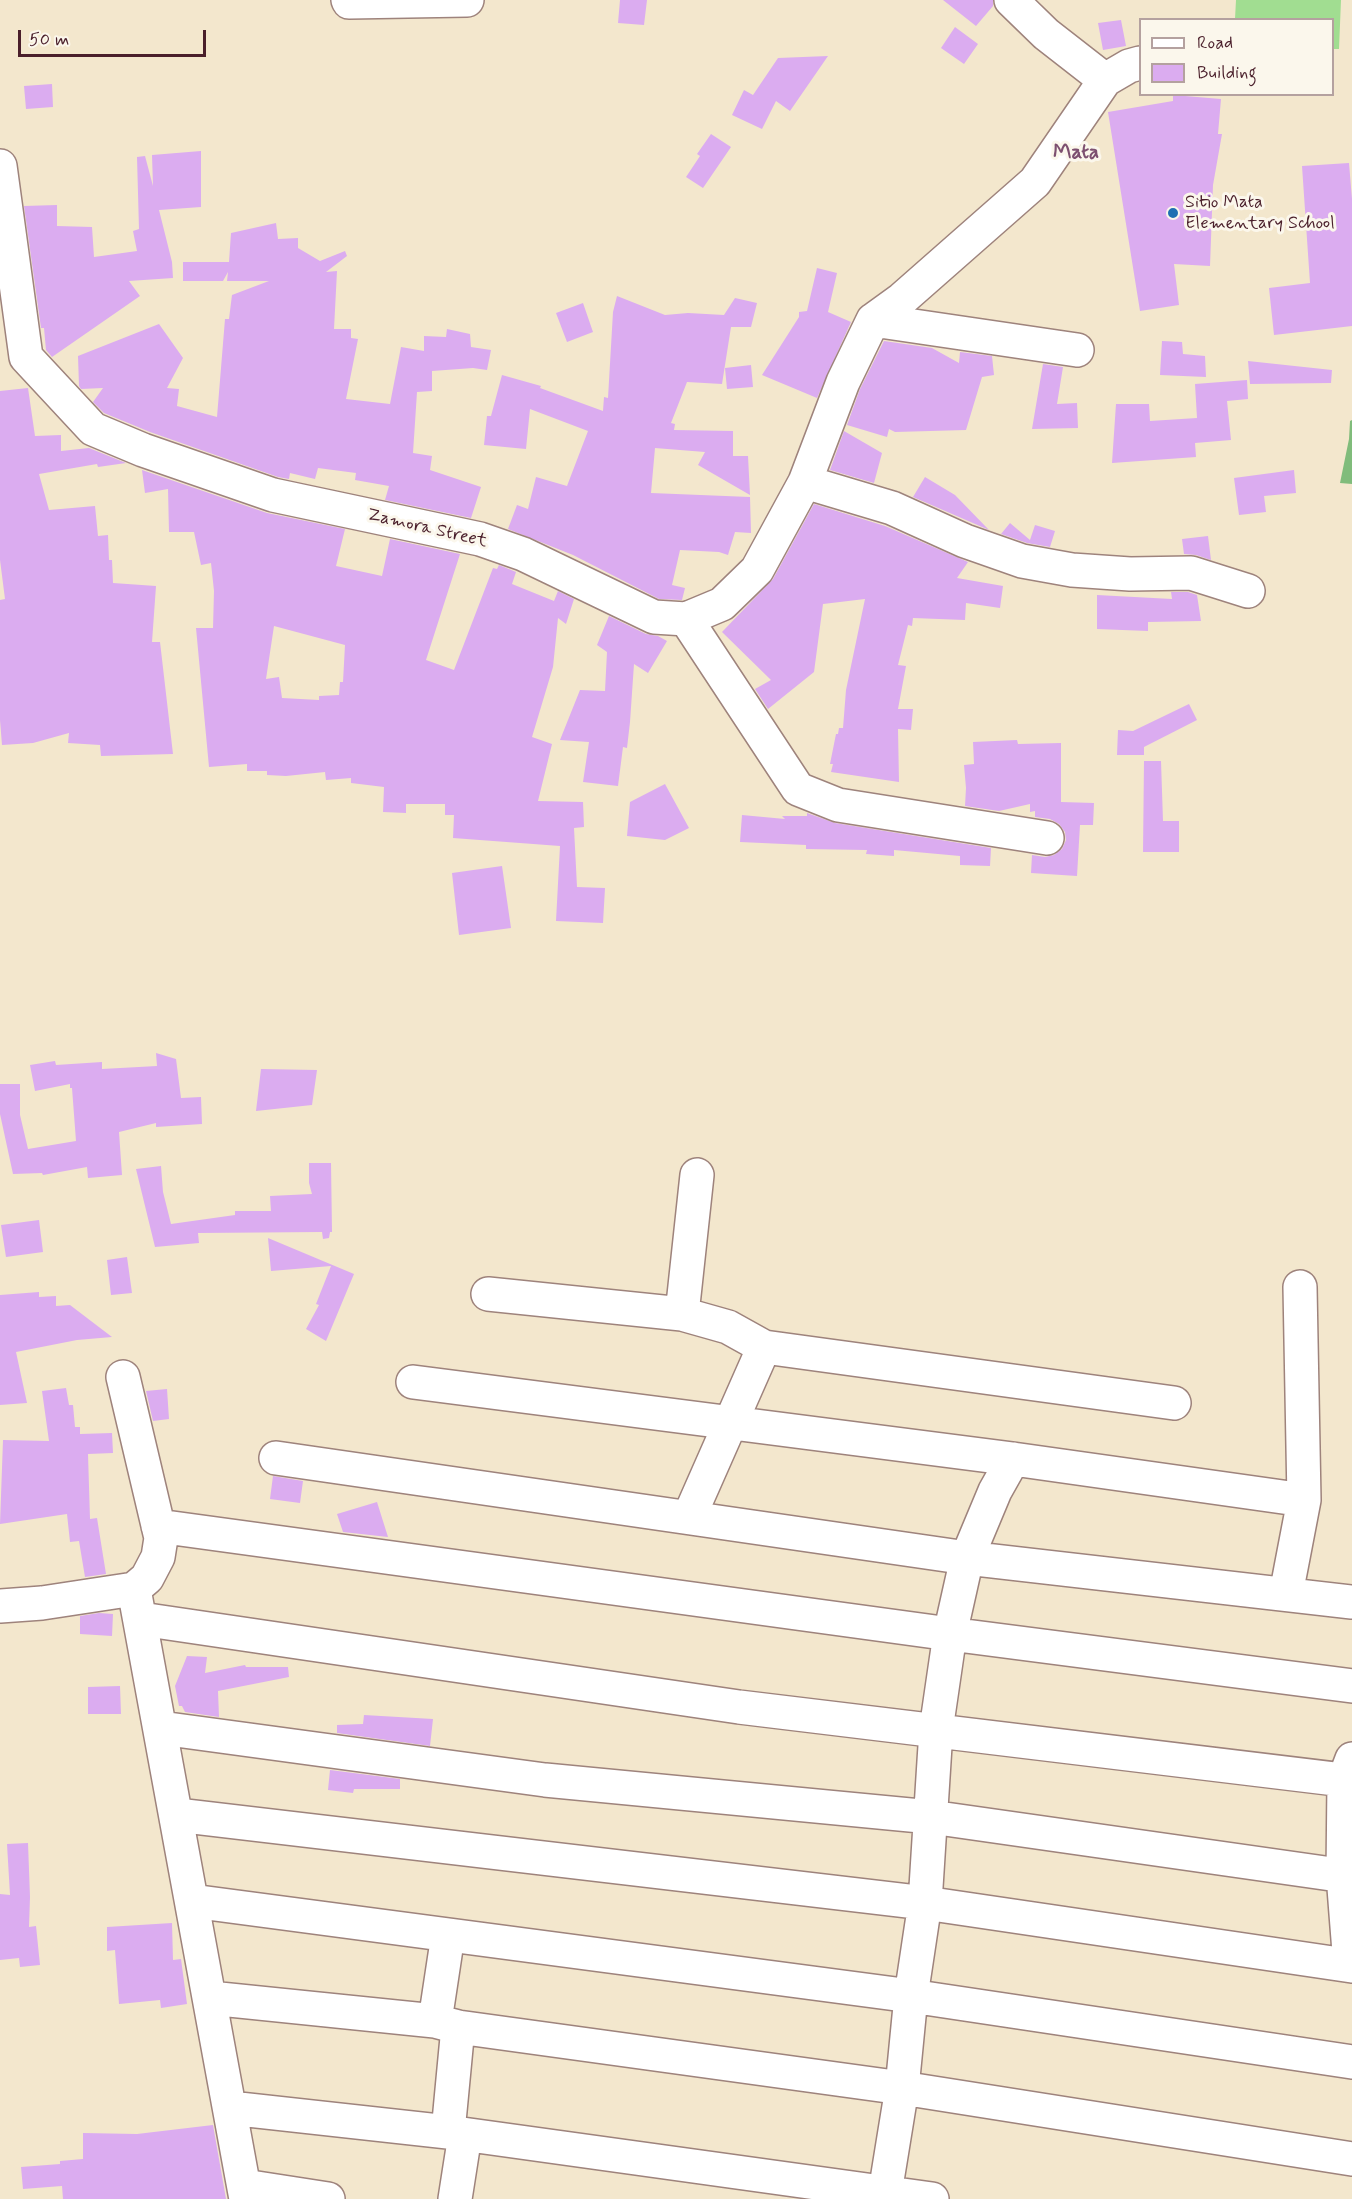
<!DOCTYPE html>
<style>
body{margin:0}
#map{position:relative;width:1352px;height:2199px;overflow:hidden;background:#f3e7cd;font-family:Mynerve,sans-serif}
canvas{display:block}
.legend{position:absolute;left:1139px;top:18px;width:195px;height:78px;box-sizing:border-box;background:#fbf7ec;border:2px solid #b4a19f;margin:0;padding:8px 10px;list-style:none;font-size:18px;color:#4a1f2b}
.legend li{display:flex;align-items:center;gap:12px;height:30px}
.legend b{width:30px;border:2px solid #b4a19f}
.scale{position:absolute;left:18px;top:30px;width:188px;height:27px;box-sizing:border-box;border:3px solid #4a1f2b;border-top:0;padding-left:8px;font-size:18px;line-height:21px;white-space:nowrap;color:#4a1f2b;-webkit-text-stroke:4px #fbf7ec;paint-order:stroke}
</style>
<div id="map">
<canvas width="1352" height="2199"></canvas>
<ul class="legend">
<li><b style="height:8px;background:#fff"></b>Road</li>
<li><b style="height:16px;background:#dbacf0"></b>Building</li>
</ul>
<div class="scale">50 m</div>
</div>
<script>
const c = document.querySelector('canvas').getContext('2d');
c.lineJoin = 'round';
function fill(path, color) { c.fillStyle = color; c.fill(path, 'evenodd'); }
const shape = rows => new Path2D(rows.map(r => 'M' + r).join(''));
function stroke(path, color, width, dash) { c.strokeStyle = color; c.lineWidth = width; c.lineCap = dash ? 'butt' : 'round'; c.setLineDash(dash || []); c.stroke(path); }
function write(font, color, halo, rows, align = 'center') {
  c.font = font + ' Mynerve,sans-serif'; c.lineWidth = 6; c.setLineDash([]); c.textBaseline = 'middle'; c.strokeStyle = halo; c.fillStyle = color; for (const [text, x, y, turn = 0] of rows) {
    c.save(); c.translate(x, y); c.rotate((+turn || 0) * Math.PI / 180); c.textAlign = isNaN(turn) ? turn : align; if (halo) c.strokeText(text, 0, 0); c.fillText(text, 0, 0); c.restore();
  }
}
fill(shape([
 [1236,0,1341,0,1339,49,1333,49,1332,20,1235,19]
]), '#a1dd91');
fill(shape([
 [1352,420,1352,484,1340,483,1349,439,1350,421]
]), '#80bc7b');
fill(shape([
 [620,0,647,0,644,25,618,23],
 [943,0,993,0,993,6,976,26],
 [1121,20,1126,46,1103,50,1098,23],
 [955,27,978,44,964,64,941,48],
 [828,56,790,111,776,101,762,129,732,115,744,90,753,95,778,58],
 [52,84,53,107,26,109,24,86],
 [1173,95,1221,99,1218,134,1222,134,1213,185,1210,266,1174,264,1179,305,1140,311,1108,112,1173,101],
 [711,134,731,147,703,188,686,177,700,156,697,154],
 [201,151,201,207,159,210,172,262,173,278,129,281,140,296,52,357,46,350,44,328,41,328,24,206,57,205,57,226,92,227,94,257,137,251,133,231,139,229,137,157,145,156,153,186,152,155],
 [1349,163,1352,199,1352,326,1274,335,1269,288,1310,283,1302,166],
 [276,223,278,239,298,238,298,248,320,261,345,251,347,256,326,272,337,271,334,329,351,329,351,338,358,339,346,399,390,404,401,347,424,351,424,336,446,337,447,329,470,334,471,347,491,350,487,370,473,368,432,371,432,391,417,392,413,453,432,456,430,470,481,487,471,518,385,500,389,486,355,480,356,473,318,468,315,479,290,473,289,479,278,477,150,432,104,413,93,402,103,388,81,389,79,386,78,356,159,324,183,358,167,388,179,389,177,406,217,417,225,319,229,319,232,295,269,281,227,281,228,272,223,281,183,281,183,262,229,262,231,233],
 [817,268,837,273,828,312,851,322,817,398,762,375,799,317,799,312,807,311],
 [617,296,665,315,688,313,724,315,735,298,757,303,751,327,731,327,722,384,687,382,671,423,675,424,674,430,733,431,733,456,748,456,750,495,698,465,705,452,655,448,651,493,750,497,751,533,735,532,728,555,719,552,680,550,672,585,685,588,682,600,659,599,573,555,508,529,517,505,528,509,536,477,567,486,588,431,530,409,526,449,484,445,487,416,491,416,502,375,541,386,540,388,603,411,604,397,608,398,613,312],
 [583,303,593,332,567,342,556,313],
 [884,341,932,348,959,363,960,352,992,356,994,375,982,377,966,430,895,432,889,429,887,437,847,425,860,389],
 [1162,341,1182,342,1183,354,1205,356,1206,377,1160,375],
 [1248,361,1332,370,1331,383,1250,384],
 [1043,364,1063,367,1057,404,1077,403,1078,428,1032,429],
 [751,365,753,387,727,389,725,368],
 [1247,380,1248,399,1227,401,1231,440,1195,443,1196,457,1112,463,1116,404,1149,404,1150,421,1197,418,1195,384],
 [28,388,35,436,61,435,61,451,89,448,126,463,98,467,97,464,39,474,49,510,95,506,98,536,108,535,109,560,112,560,113,583,156,586,152,642,160,642,173,754,101,756,100,745,68,743,69,733,33,743,2,745,0,720,0,600,5,599,0,560,0,391],
 [844,431,882,453,874,483,830,470],
 [142,470,267,513,345,529,336,566,382,576,390,539,460,554,426,660,454,670,493,568,497,569,499,565,516,572,512,584,554,601,558,591,574,599,566,624,558,618,553,667,532,737,552,744,538,801,583,802,584,827,574,828,577,887,605,888,603,923,556,921,560,846,453,838,454,815,445,815,445,804,406,804,406,813,383,812,384,787,351,783,351,778,326,780,325,772,286,776,267,775,267,771,247,771,247,764,209,767,196,628,213,628,214,591,211,563,201,565,194,532,169,532,168,489,145,493],
 [274,626,345,645,343,682,340,682,339,695,319,696,319,700,282,698,279,677,266,679],
 [1294,470,1296,493,1264,496,1266,512,1239,515,1234,478],
 [925,477,955,495,989,530,913,497],
 [814,504,885,526,968,562,957,578,1003,586,1000,608,966,603,965,620,913,618,912,626,908,625,898,665,906,666,898,709,913,709,911,730,898,729,899,782,831,772,833,764,830,764,836,734,838,734,839,728,843,728,846,690,865,599,823,604,814,672,768,709,755,689,771,680,722,632,773,579],
 [1010,523,1030,540,1035,525,1055,531,1050,547,1027,543,1001,534],
 [1208,536,1211,560,1196,555,1184,554,1182,539],
 [1171,592,1188,592,1197,595,1201,621,1148,622,1148,631,1097,629,1097,595,1172,599],
 [609,616,646,634,658,636,667,641,648,673,634,664,630,722,627,748,623,747,618,786,583,782,589,742,560,740,580,690,605,691,607,652,597,645],
 [1189,704,1197,720,1144,747,1144,755,1117,755,1118,730,1133,731],
 [1017,740,1018,744,1061,743,1061,802,1094,803,1093,825,1080,825,1077,876,1031,873,1032,855,1045,857,1054,855,1062,849,1066,840,1065,832,1059,824,1050,819,1035,817,1035,811,1030,812,1030,804,999,811,965,806,966,788,964,765,974,764,973,742],
 [1144,761,1161,761,1163,821,1179,821,1179,852,1143,852],
 [665,784,689,828,665,840,627,836,630,802],
 [807,813,835,823,991,848,990,866,960,865,960,856,894,850,894,856,866,854,867,850,806,849,806,845,740,842,742,815,785,819,782,816,807,816],
 [502,866,511,928,459,935,452,873],
 [156,1053,176,1059,181,1098,201,1097,202,1124,156,1127,156,1123,119,1132,122,1175,88,1178,87,1167,43,1175,42,1173,13,1174,0,1114,0,1084,20,1084,20,1115,28,1149,76,1141,72,1088,70,1088,70,1084,35,1091,30,1065,55,1061,56,1065,102,1062,102,1069,157,1066],
 [261,1069,317,1070,312,1105,256,1111],
 [309,1163,331,1163,332,1232,330,1232,329,1238,323,1239,322,1232,198,1233,199,1243,155,1247,136,1169,161,1166,163,1192,171,1224,235,1215,235,1211,271,1211,270,1196,312,1194,309,1183],
 [39,1220,43,1252,6,1257,1,1225],
 [268,1238,354,1274,326,1341,306,1329,319,1305,316,1304,331,1266,271,1271],
 [127,1257,132,1293,111,1295,107,1260],
 [39,1292,39,1297,56,1296,56,1306,70,1305,112,1337,77,1340,16,1352,27,1403,0,1405,0,1295],
 [66,1388,69,1405,73,1405,75,1427,80,1427,80,1434,112,1433,113,1453,88,1454,90,1519,97,1518,106,1574,85,1577,79,1541,70,1542,67,1514,0,1524,3,1440,49,1441,42,1391],
 [167,1389,169,1419,153,1421,146,1391],
 [273,1476,303,1481,300,1503,270,1499],
 [377,1502,388,1537,343,1532,337,1514],
 [99,1613,113,1614,112,1636,80,1634,80,1616],
 [187,1656,207,1657,205,1673,245,1665,246,1667,288,1667,289,1677,218,1691,219,1717,185,1712,182,1706,179,1706,175,1686],
 [120,1686,121,1714,88,1714,88,1687],
 [364,1715,433,1719,430,1746,337,1733,337,1725,363,1724],
 [330,1770,400,1779,400,1789,354,1789,353,1793,328,1790],
 [28,1843,30,1897,29,1927,36,1926,40,1965,20,1967,19,1958,0,1960,0,1894,10,1895,7,1844],
 [172,1923,173,1960,181,1959,187,2004,161,2008,160,2000,119,2004,115,1950,107,1951,107,1927],
 [213,2125,226,2199,63,2199,62,2186,23,2189,21,2167,60,2164,60,2161,83,2159,83,2133,137,2134]
]), '#dbacf0');
const minor = shape([
 [348,0,349,2,467,0],
 [1011,0,1046,34,1105,80],
 [0,166,26,357,93,429,143,450,273,495,480,539,523,554,654,617,686,619,722,604,757,570,805,482,843,382,873,320,902,299,1035,182,1105,80,1129,66,1140,63],
 [873,320,1077,350],
 [805,482,892,508,965,541,1022,561,1072,570,1130,574,1191,573,1248,591],
 [686,619,798,789,838,805,1047,838],
 [488,1294,682,1314,728,1327,764,1347,1174,1403],
 [682,1314,697,1175],
 [123,1377,161,1538,158,1557,147,1578,134,1589],
 [413,1382,1013,1459,1304,1500],
 [276,1458,967,1558,1352,1602],
 [689,1517,764,1347],
 [158,1526,950,1634,1352,1686],
 [134,1589,246,2199],
 [1286,1594,1304,1500,1300,1287],
 [0,1606,42,1603,134,1589],
 [141,1619,739,1707,1352,1781],
 [161,1728,545,1780,931,1817,1352,1877],
 [177,1815,925,1903,1352,1966],
 [192,1901,911,1996,1352,2062],
 [1350,1965,1343,1875,1344,1780,1352,1759],
 [210,1998,435,2021,458,2027,902,2088,1352,2159],
 [435,2021,448,1935],
 [230,2108,448,2132,932,2199],
 [448,2132,458,2027],
 [244,2186,328,2199],
 [455,2199,465,2135],
 [884,2199,902,2088,911,1996,925,1903,936,1730,950,1634,967,1558,995,1491,1013,1459]
]);
stroke(minor, '#9e837c', 36);
stroke(minor, '#fff', 33);
for (const [x, y, r, color] of [
 [1173,213,6,"#1f6fb2"]
]) { const dot = new Path2D(); dot.arc(x, y, r, 0, 2 * Math.PI); c.fillStyle = color; c.fill(dot); stroke(dot, '#fbf7ec', 2); }
write('18px', '#4a1f2b', '#fbf7ec', [
 ["Sitio Mata",1185,203],
 ["Elementary School",1185,224]
], 'left');
write('18px', '#4a1f2b', '#fbf7ec', [
 ["Zamora Street",427,529,13]
]);
write('bold 21px', '#7d5070', '#fbf7ec', [
 ["Mata",1076,154]
]);
</script>
